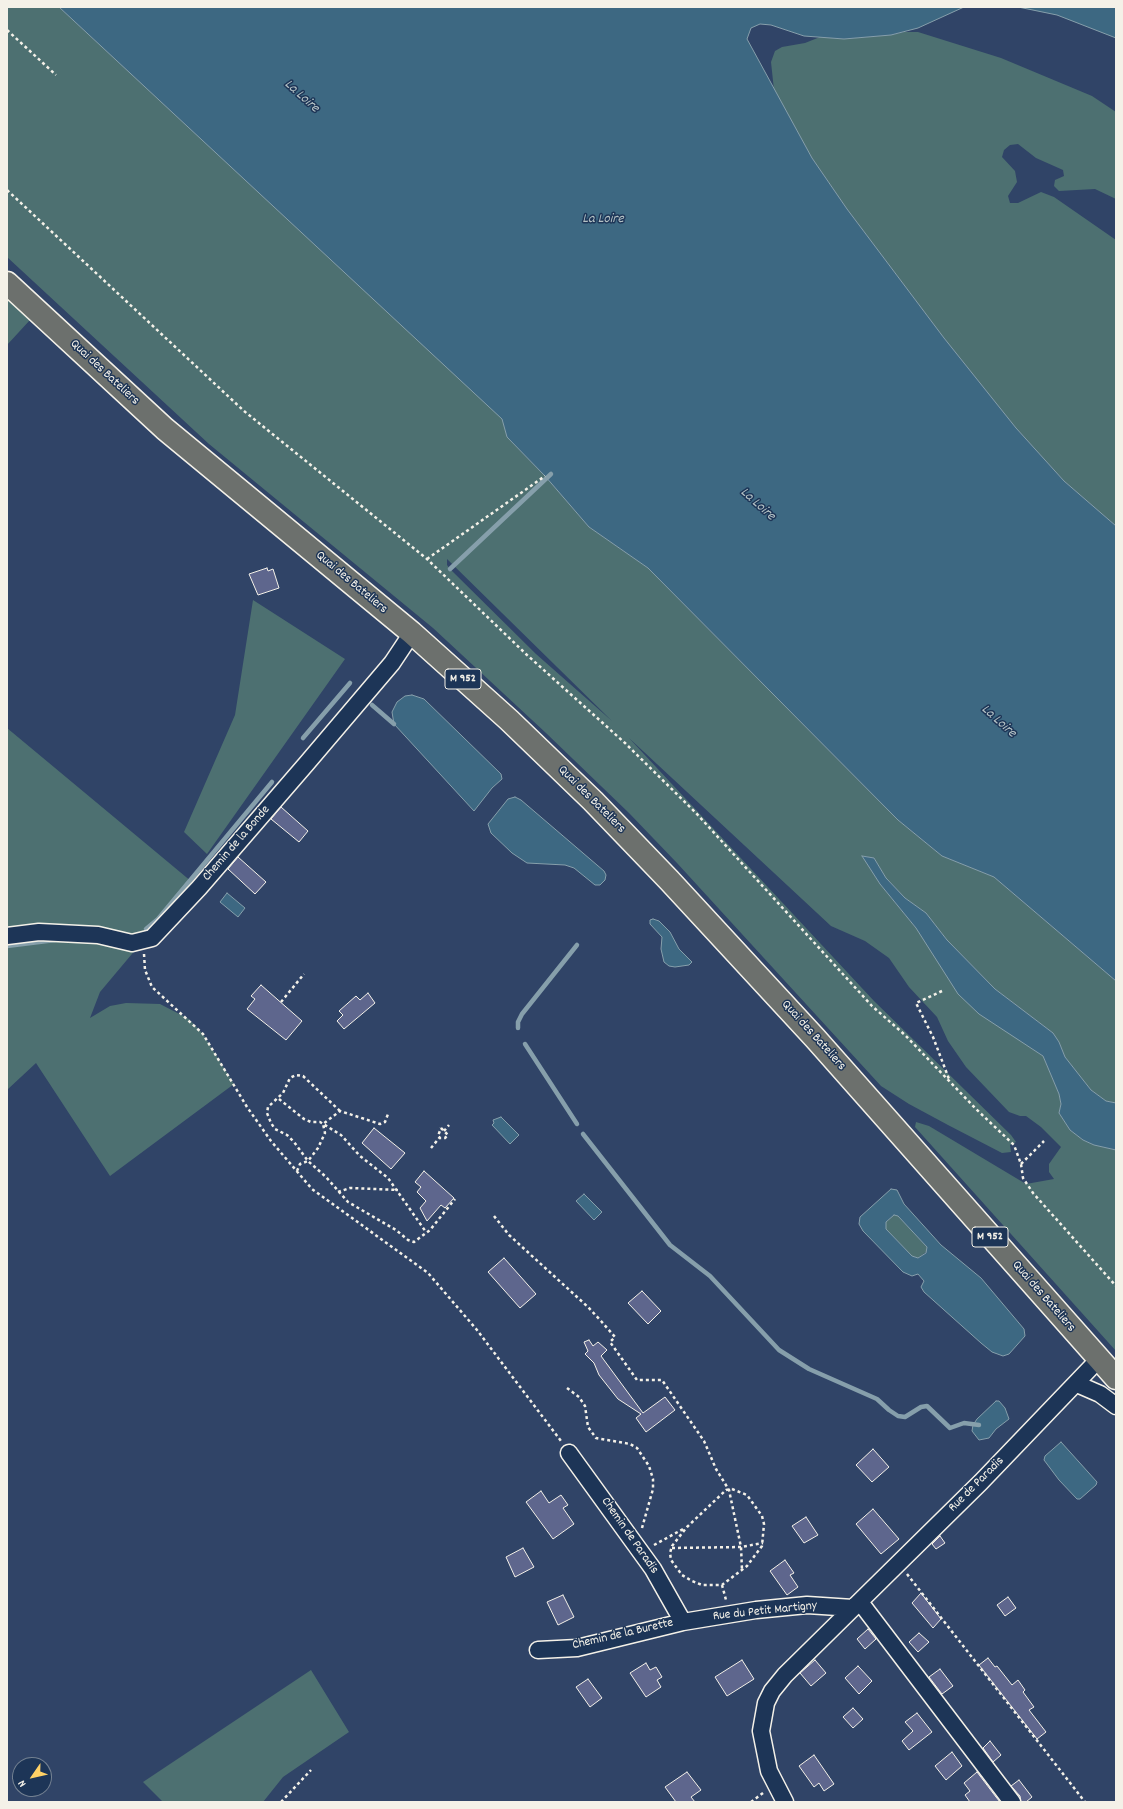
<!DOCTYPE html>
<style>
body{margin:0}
#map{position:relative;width:1123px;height:1809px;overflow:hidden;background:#304467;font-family:Dekko,sans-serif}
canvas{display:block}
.frame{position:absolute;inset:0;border:8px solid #f4f1e8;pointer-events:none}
.north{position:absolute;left:12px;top:1757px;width:40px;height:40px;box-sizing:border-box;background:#1d3557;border:1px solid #738091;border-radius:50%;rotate:236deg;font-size:11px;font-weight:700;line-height:16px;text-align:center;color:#f4f1e8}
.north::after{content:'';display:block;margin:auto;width:14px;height:18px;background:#ffd166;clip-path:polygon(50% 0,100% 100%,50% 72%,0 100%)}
</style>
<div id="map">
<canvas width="1123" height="1809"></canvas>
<div class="frame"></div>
<div class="north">N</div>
</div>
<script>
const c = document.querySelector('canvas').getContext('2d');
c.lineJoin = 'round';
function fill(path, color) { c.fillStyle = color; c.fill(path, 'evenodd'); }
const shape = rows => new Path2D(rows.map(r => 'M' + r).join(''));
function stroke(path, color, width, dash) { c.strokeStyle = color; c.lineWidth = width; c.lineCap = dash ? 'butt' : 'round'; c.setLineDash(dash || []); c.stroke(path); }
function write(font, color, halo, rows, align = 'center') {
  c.font = font + ' Dekko,sans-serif'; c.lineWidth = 3; c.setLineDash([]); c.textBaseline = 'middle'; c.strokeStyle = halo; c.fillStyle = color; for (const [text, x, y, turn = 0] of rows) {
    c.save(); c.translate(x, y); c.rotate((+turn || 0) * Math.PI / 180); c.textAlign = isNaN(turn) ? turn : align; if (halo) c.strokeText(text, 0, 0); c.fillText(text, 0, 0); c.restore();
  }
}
fill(shape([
 [7,7,59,7,503,419,507,437,545,476,589,527,648,568,898,820,942,856,994,877,1116,981,1116,1103,1106,1101,1091,1090,1065,1057,1059,1042,1053,1033,995,989,947,940,926,913,905,898,886,878,874,858,863,856,880,884,916,928,1031,1048,1043,1056,1059,1094,1061,1104,1059,1113,1070,1130,1083,1140,1094,1145,1116,1150,1116,1351,915,1127,916,1122,929,1126,1026,1184,1054,1179,1049,1172,1049,1164,1061,1147,1041,1127,1026,1116,1020,1116,1009,1112,966,1067,948,1041,937,1017,909,987,889,958,865,941,831,926,629,738,874,1001,1011,1135,1016,1142,1010,1145,1011,1152,1002,1153,948,1125,909,1104,881,1086,677,863,629,813,546,733,433,628,209,444,7,257],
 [447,559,612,721,536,654,450,569,447,565],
 [904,32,918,32,1001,58,1092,96,1116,112,1116,199,1095,189,1059,191,1054,186,1055,180,1064,176,1063,170,1036,158,1018,144,1010,145,1004,150,1002,157,1015,171,1017,182,1008,196,1010,203,1018,203,1041,192,1054,197,1116,240,1116,526,1064,481,1016,428,944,338,847,209,812,158,774,90,771,62,775,51,782,47,805,43,820,37,844,39,891,35],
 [7,299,30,320,7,345],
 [253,600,345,659,207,854,184,832,235,715],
 [7,728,192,882,154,926,131,937,55,925,7,928],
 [7,936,142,942,100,992,90,1018,110,1006,126,1003,160,1004,189,1019,203,1034,234,1084,110,1176,36,1063,7,1090],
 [894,1215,898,1216,927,1247,926,1252,918,1258,912,1256,886,1229,886,1222],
 [311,1670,349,1732,283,1777,263,1802,163,1802,143,1782]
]), '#4d7071');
const water = shape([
 [59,7,964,7,918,28,891,35,844,39,804,36,771,25,760,24,751,28,747,39,812,158,847,209,944,338,1016,428,1064,481,1116,526,1116,981,994,877,942,856,898,820,648,568,589,527,545,476,507,437,502,419,59,7],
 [1018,7,1116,7,1116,38,1057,15,1018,7],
 [412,695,424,699,501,774,502,779,492,788,474,811,394,724,392,712,397,702,405,696,412,695],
 [515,797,521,800,604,871,606,875,605,880,600,885,595,885,574,868,565,865,527,863,512,853,491,833,488,824,508,799,515,797],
 [862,856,874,858,886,878,905,898,926,913,947,940,995,989,1053,1033,1059,1042,1065,1057,1091,1090,1106,1101,1116,1103,1116,1150,1094,1145,1083,1140,1070,1130,1059,1113,1061,1104,1059,1094,1043,1056,979,1014,958,994,916,928,880,884,862,856],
 [227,893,245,908,238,917,220,902,227,893],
 [653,919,659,921,670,932,679,949,692,962,689,965,675,967,669,966,664,962,661,949,662,937,650,924,650,920,653,919],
 [501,1117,519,1135,510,1144,492,1125,494,1123,493,1120,501,1117],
 [891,1189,897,1190,904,1204,941,1245,981,1278,1024,1329,1025,1336,1009,1354,1003,1356,992,1352,981,1343,924,1292,921,1287,924,1281,918,1274,912,1276,903,1272,863,1231,859,1224,860,1217,891,1189],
 [894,1215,898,1216,927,1247,926,1253,918,1258,912,1256,886,1229,886,1222,894,1215],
 [584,1194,602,1212,594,1220,576,1201,584,1194],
 [996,1401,999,1401,1005,1408,1009,1419,996,1429,989,1438,979,1440,972,1431,973,1425,977,1419,996,1401],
 [1061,1442,1097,1482,1096,1485,1080,1499,1077,1499,1059,1480,1044,1460,1045,1456,1061,1442]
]);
fill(water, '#3d6882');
stroke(water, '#869fab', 1);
stroke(shape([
 [450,569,551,474],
 [372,705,394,724],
 [303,738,350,683],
 [146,929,158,919,272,782],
 [7,946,55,940],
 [518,1028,518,1022,522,1014,577,945],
 [525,1044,577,1124],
 [583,1134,670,1245,710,1276,779,1350,809,1369,877,1399,889,1410,898,1416,905,1417,921,1407,927,1406,950,1428,964,1423,979,1425]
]), '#869fab', 4.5);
const building = shape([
 [267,568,268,571,273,569,279,588,258,595,249,574,267,568],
 [281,807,308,831,299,842,271,819,281,807],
 [238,857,266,882,255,894,228,869,238,857],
 [261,985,302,1021,286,1040,247,1009,255,999,251,996,261,985],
 [368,993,375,1003,344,1029,337,1021,343,1015,339,1011,356,996,360,1000,368,993],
 [374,1128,405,1153,391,1169,362,1143,374,1128],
 [424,1171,454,1198,445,1208,441,1205,427,1221,420,1208,426,1201,417,1192,421,1187,415,1182,424,1171],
 [504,1258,536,1294,520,1308,488,1272,504,1258],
 [642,1291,661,1311,648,1324,628,1303,642,1291],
 [589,1340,593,1346,598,1342,607,1350,601,1356,643,1413,665,1397,675,1410,646,1432,636,1418,641,1414,618,1399,599,1375,594,1363,585,1354,588,1351,584,1342,589,1340],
 [873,1449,889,1467,872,1482,856,1465,873,1449],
 [541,1491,549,1503,561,1495,568,1505,563,1508,574,1524,553,1539,526,1502,541,1491],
 [873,1509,899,1539,881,1554,856,1524,873,1509],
 [806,1517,818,1535,804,1543,792,1526,806,1517],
 [940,1536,945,1543,936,1549,932,1544,940,1536],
 [523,1548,534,1567,515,1577,506,1557,523,1548],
 [785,1560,794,1573,790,1575,798,1587,787,1595,770,1571,785,1560],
 [921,1593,941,1619,933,1628,912,1603,921,1593],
 [563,1595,574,1617,558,1625,547,1602,563,1595],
 [1008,1597,1016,1608,1005,1616,997,1605,1008,1597],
 [868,1629,876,1639,865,1649,857,1639,868,1629],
 [919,1633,929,1642,918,1652,909,1642,919,1633],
 [988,1658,995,1667,997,1666,1012,1685,1018,1680,1025,1690,1023,1692,1034,1707,1029,1710,1046,1732,1037,1739,979,1665,988,1658],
 [742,1660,754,1679,727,1696,715,1677,742,1660],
 [815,1660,826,1673,811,1686,800,1673,815,1660],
 [646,1663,650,1670,656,1667,662,1677,657,1680,661,1687,646,1697,630,1673,646,1663],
 [858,1666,872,1681,859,1694,845,1678,858,1666],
 [940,1669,953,1686,942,1694,929,1677,940,1669],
 [588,1679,602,1698,590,1707,576,1687,588,1679],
 [853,1708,863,1719,853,1728,843,1717,853,1708],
 [917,1713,932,1732,909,1750,902,1741,913,1731,905,1722,917,1713],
 [990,1741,1001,1755,993,1762,983,1748,990,1741],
 [952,1752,962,1766,946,1780,935,1766,952,1752],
 [814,1755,834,1784,824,1791,819,1783,814,1787,799,1766,814,1755],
 [687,1772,701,1790,691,1797,695,1802,676,1802,665,1787,687,1772],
 [977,1772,996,1797,1000,1802,970,1802,965,1795,970,1791,964,1783,977,1772],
 [1019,1780,1032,1797,1026,1802,1021,1802,1020,1796,1011,1786,1019,1780]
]);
fill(building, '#5e668d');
stroke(building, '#f4f1e8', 1);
const street = shape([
 [7,936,39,932,98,935,132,943,152,938,199,888,307,763,392,663,412,633],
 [1077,1384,1100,1394,1116,1406],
 [569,1453,653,1569,683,1622],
 [860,1602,1012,1802],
 [538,1650,577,1648,683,1622,756,1610,807,1605,853,1608],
 [785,1802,769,1771,761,1731,766,1703,772,1691,785,1675,981,1482,1098,1360]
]);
const primary = shape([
 [7,283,165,429,412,633,509,720,593,801,669,880,815,1038,1116,1378]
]);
stroke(street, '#f4f1e8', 19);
stroke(primary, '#f4f1e8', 25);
stroke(shape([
 [7,30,56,75],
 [7,190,244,411,427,559,527,655,625,743,696,813,872,1006,905,1035,976,1109,1014,1145,1021,1164,1023,1178,1033,1193,1116,1286],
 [427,559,545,476],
 [144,954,145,970,152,987,203,1034,247,1107,271,1141,312,1189,428,1273,477,1330,561,1441],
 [942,991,916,1003,933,1037,949,1079],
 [281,1002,304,974],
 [279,1099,304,1119,311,1122,320,1122,341,1135,360,1156,388,1178,426,1232],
 [340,1111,303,1076,296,1075,290,1078,283,1093,268,1107,267,1113,271,1123,275,1129,287,1135,294,1142,308,1161,326,1177,348,1202,396,1230,408,1240,414,1242,430,1230,455,1199],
 [441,1128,448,1135,445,1138,440,1138,438,1136,441,1128],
 [444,1131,449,1125],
 [431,1148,440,1137],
 [1021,1164,1044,1141],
 [297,1171,300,1164,308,1161,318,1148,325,1133,323,1124,340,1111,380,1124,385,1122,388,1114],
 [338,1192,350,1188,398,1190],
 [494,1216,509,1235,588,1307,601,1321,615,1337,610,1342,637,1380,662,1380,704,1441,716,1469,729,1490,741,1547,742,1570],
 [567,1388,579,1397,585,1406,588,1427,596,1438,630,1444,637,1448,649,1466,653,1479,653,1489,642,1528],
 [732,1489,747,1495,762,1516,764,1524,762,1546,747,1566,722,1585,702,1585,692,1581,682,1575,671,1560,670,1553,672,1546,687,1527,726,1490,732,1489],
 [654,1545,685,1528],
 [672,1548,741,1547,763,1543],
 [907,1574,1085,1802],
 [722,1585,726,1600],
 [281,1802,311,1770],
 [751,1802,763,1793]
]), '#f4f1e8', 2.5, [3, 3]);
stroke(street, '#1d3557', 16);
stroke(primary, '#6c706d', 22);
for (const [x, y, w] of [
 [463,679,36],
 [990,1237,36]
]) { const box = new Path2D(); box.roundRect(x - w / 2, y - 10, w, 20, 3); c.fillStyle = '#1d3557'; c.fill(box); stroke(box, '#f4f1e8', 1); }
write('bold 12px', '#f4f1e8', null, [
 ["M 952",463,679],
 ["M 952",990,1237]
]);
write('13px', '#f4f1e8', '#1d3557', [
 ["Quai des Bateliers",104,373,43],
 ["Quai des Bateliers",351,583,40],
 ["Quai des Bateliers",591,800,45],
 ["Chemin de la Bonde",237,844,-49],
 ["Quai des Bateliers",813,1036,48],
 ["Quai des Bateliers",1043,1297,49],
 ["Rue de Paradis",977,1485,-45],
 ["Chemin de Paradis",629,1536,55],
 ["Rue du Petit Martigny",765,1612,-6],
 ["Chemin de la Burette",623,1635,-13]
]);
write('italic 14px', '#b4c1c4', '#1d3557', [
 ["La Loire",301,97,42],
 ["La Loire",603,220],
 ["La Loire",757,505,42],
 ["La Loire",998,722,42]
]);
</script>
